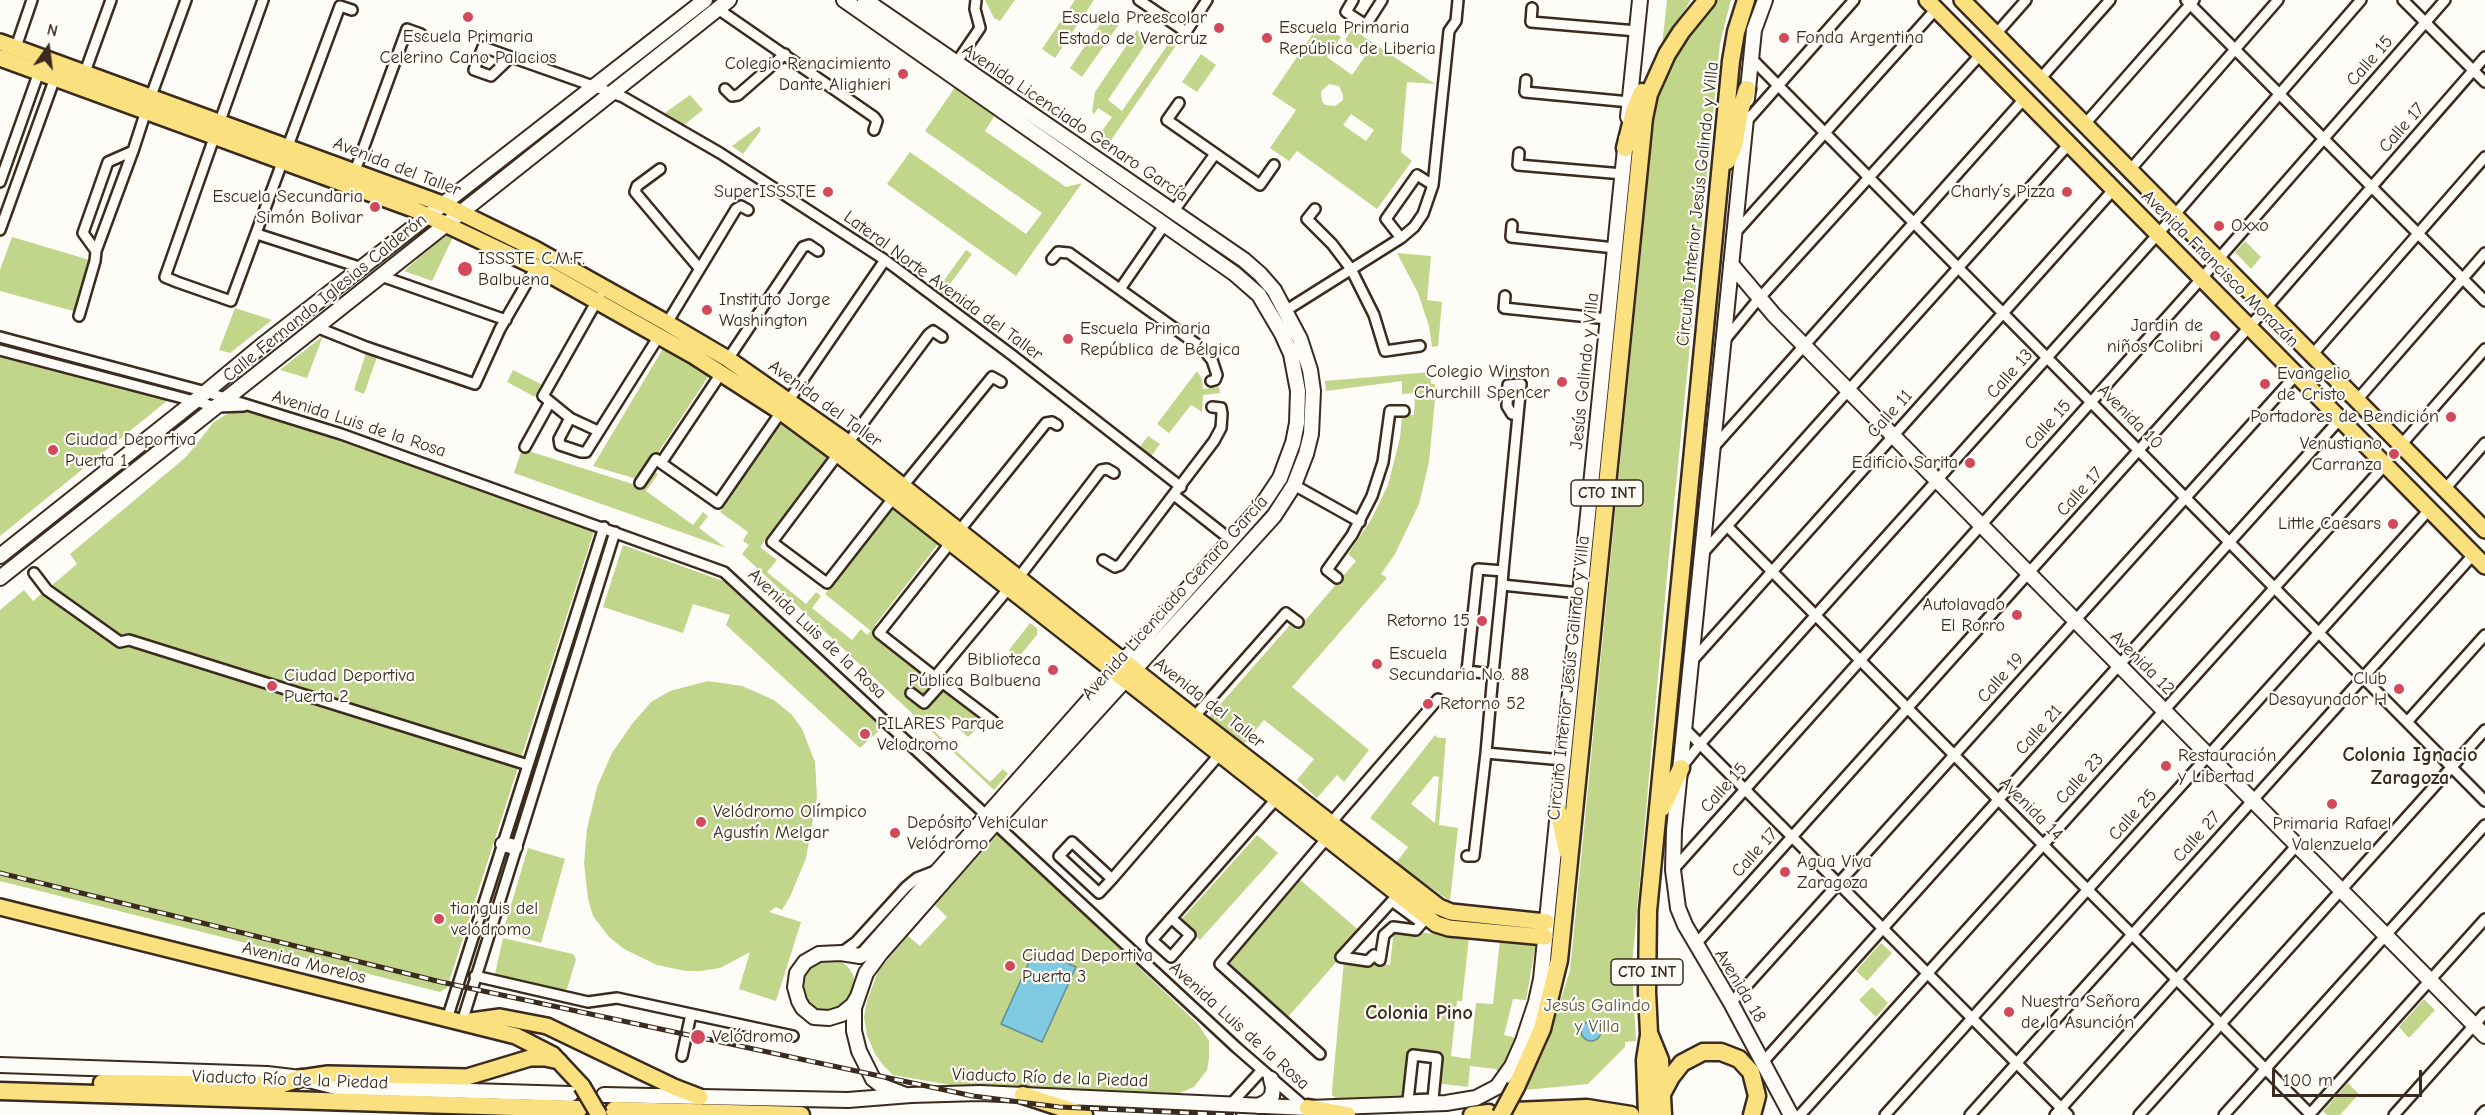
<!DOCTYPE html>
<meta charset="utf-8">
<style>
body{margin:0}
#map{position:relative;width:2485px;height:1115px;overflow:hidden;background:#fdfcf7;font-family:"Comic Neue",sans-serif}
canvas{display:block}
.north{position:absolute;left:18px;top:18px;width:60px;height:60px;-webkit-text-stroke:4px #fdfcf7;paint-order:stroke;rotate:14deg;font-size:16px;font-weight:700;line-height:24px;text-align:center;color:#3b2a1e}
.north::after{content:'';display:block;margin:auto;width:21px;height:27px;background:#3b2a1e;clip-path:polygon(50% 0,100% 100%,50% 72%,0 100%)}
.scale{position:absolute;left:2272px;top:1070px;width:150px;height:27px;box-sizing:border-box;border:3px solid #3b2a1e;border-top:0;padding-left:8px;font-size:18px;line-height:21px;white-space:nowrap;color:#3b2a1e;-webkit-text-stroke:4px #fdfcf7;paint-order:stroke}
</style>
<div id="map">
<canvas width="2485" height="1115"></canvas>
<div class="north">N</div>
<div class="scale">100 m</div>
</div>
<script>
const c = document.querySelector('canvas').getContext('2d');
c.lineJoin = 'round';
function fill(path, color) { c.fillStyle = color; c.fill(path, 'evenodd'); }
const shape = rows => new Path2D(rows.map(r => 'M' + r).join(''));
function stroke(path, color, width, dash) { c.strokeStyle = color; c.lineWidth = width; c.lineCap = dash ? 'butt' : 'round'; c.setLineDash(dash || []); c.stroke(path); }
function write(font, color, halo, rows, align = 'center') {
  c.font = font + ' "Comic Neue",sans-serif'; c.lineWidth = 4.5; c.setLineDash([]); c.textBaseline = 'middle'; c.strokeStyle = halo; c.fillStyle = color; for (const [text, x, y, turn = 0] of rows) {
    c.save(); c.translate(x, y); c.rotate((+turn || 0) * Math.PI / 180); c.textAlign = isNaN(turn) ? turn : align; if (halo) c.strokeText(text, 0, 0); c.fillText(text, 0, 0); c.restore();
  }
}
fill(shape([
 [985,0,1015,0,1000,21,994,18],
 [1075,0,1094,0,1055,58,1042,49],
 [1667,0,1691,0,1662,46],
 [1717,0,1731,0,1720,43,1668,565,1632,966,1636,1041,1625,1042,1625,1047,1588,1084,1525,1090,1547,1044,1570,970,1654,119,1659,96,1674,60,1699,21],
 [1109,11,1122,20,1082,77,1070,68],
 [1320,23,1341,37,1327,57,1352,75,1366,55,1345,40,1352,29,1435,84,1407,82,1401,152,1412,161,1377,209,1297,151,1289,161,1270,148,1296,110,1272,94],
 [1329,84,1339,86,1343,95,1343,100,1335,106,1325,105,1322,101,1321,91],
 [1351,114,1374,130,1366,141,1343,125],
 [1137,30,1149,39,1108,100,1122,111,1171,40,1177,44,1107,146,1097,138,1112,117,1098,108,1094,114,1092,112,1095,92],
 [1201,54,1216,65,1197,92,1182,82],
 [958,83,998,110,985,131,1066,187,1082,183,1016,276,887,184,910,152,1026,234,1042,213,925,131],
 [690,95,703,110,681,127,662,115],
 [759,126,761,130,743,154,732,146],
 [448,232,454,235,432,281,404,271],
 [12,237,93,261,77,312,0,291,0,270],
 [2245,241,2261,257,2251,269,2235,252],
 [966,250,972,254,942,295,937,290],
 [1397,253,1431,256,1427,300,1442,302,1438,346,1432,347,1429,326,1418,293],
 [235,308,272,320,230,353,219,350],
 [323,336,307,378,280,370],
 [667,342,712,371,640,480,593,466],
 [367,350,378,354,364,394,354,390],
 [0,352,173,396,0,536],
 [513,370,541,384,535,397,507,382],
 [1197,371,1202,379,1203,389,1219,387,1220,393,1203,395,1202,412,1191,405,1169,433,1157,424],
 [1430,372,1431,384,1435,384,1435,399,1429,462,1419,504,1395,554,1381,574,1387,578,1292,687,1369,750,1344,782,1337,775,1317,798,1297,780,1314,759,1264,720,1243,745,1209,717,1290,625,1297,630,1356,561,1348,554,1371,520,1388,485,1400,438,1402,415,1414,415,1415,393,1402,394,1402,381,1326,391,1325,381],
 [252,409,289,420,595,528,447,988,440,992,0,881,0,610,24,590,33,601,77,564,70,554,186,457,214,422,233,410],
 [786,416,833,450,760,547,777,560,767,572,806,604,816,592,821,596,812,608,852,640,861,629,867,635,871,631,825,594,900,499,945,535,875,625,931,669,929,672,937,687,939,685,977,705,975,730,968,737,945,716,932,729,990,782,1003,769,1008,774,994,790,742,554,749,545,743,541,748,532,720,512],
 [1148,436,1160,444,1150,458,1138,449],
 [522,449,639,486,652,470,658,474,646,491,693,525,703,512,704,513,708,516,699,528,726,548,514,473],
 [623,545,723,581,883,727,860,748,726,625,730,615,693,604,683,633,603,607],
 [1030,623,1037,628,1037,635,1017,659,1009,650],
 [708,681,742,686,774,700,792,715,802,729,815,762,817,797,806,858,790,897,782,910,776,907,769,912,801,922,776,1001,739,989,750,952,720,968,700,971,686,971,657,965,624,949,609,937,593,916,588,899,584,863,587,829,597,787,612,753,632,724,651,702,670,691],
 [1435,735,1438,738,1446,738,1439,825,1458,828,1450,901,1396,863,1408,847,1370,818],
 [1434,776,1439,777,1435,823,1411,804],
 [999,833,1198,1024,1209,1041,1209,1059,1207,1070,1194,1087,1173,1096,979,1090,893,1075,883,1065,875,1054,867,1035,864,1017,867,1001,878,971,908,936,920,946,947,917,935,905],
 [1257,835,1278,853,1200,940,1179,922],
 [528,848,565,859,541,943,503,932],
 [1298,878,1362,933,1287,1018,1225,964],
 [1394,930,1469,937,1462,1001,1457,1001,1451,1056,1470,1059,1476,1003,1493,1004,1500,940,1536,943,1526,1000,1513,999,1504,1035,1516,1038,1508,1061,1499,1074,1496,1069,1470,1066,1468,1087,1435,1083,1437,1058,1414,1055,1408,1100,1338,1100,1332,1095,1332,1090,1344,960,1390,965],
 [503,938,573,954,576,959,567,989,564,990,495,974],
 [1881,943,1892,953,1867,981,1856,971],
 '801 985a27 27 0 1 1 54 0a27 27 0 1 1-54 0Z',
 [1872,987,1888,1003,1876,1017,1859,1000],
 [2424,999,2435,1010,2409,1038,2399,1027],
 [2348,1083,2359,1094,2340,1115,2327,1115,2323,1111]
]), '#c1d68b');
const water = shape([
 [1035,949,1076,967,1042,1042,1001,1024,1035,949],
 '1581 1031a10 10 0 1 1 20 0a10 10 0 1 1-20 0Z'
]);
fill(water, '#80cae1');
stroke(water, '#648a93', 1.5);
const street = shape([
 [1139,0,1186,32,1207,0],
 [1353,0,1346,12,1366,25,1382,0],
 [2186,0,2485,301],
 [2403,0,2485,82],
 [1532,8,1531,22,1637,31],
 [718,9,874,117,877,121,874,130],
 [1996,34,2026,0],
 [16,47,32,0],
 [511,57,491,76,474,70,483,47,511,57,579,81,623,97,720,153,885,260,1012,355,1181,487],
 [1750,57,2485,801],
 [954,66,980,28,975,9,976,0],
 [85,72,111,0],
 [2040,79,2110,0],
 [1526,80,1525,92,1630,102],
 [725,89,732,96,738,95,785,54],
 [151,96,186,0],
 [1179,103,1167,120,1260,185,1274,165],
 [220,121,263,0],
 [1745,123,1854,0],
 [2085,124,2194,0],
 [215,135,165,277,177,282,231,301,283,160],
 [288,146,340,6,352,10],
 [133,151,108,162,83,233,96,251,133,151,146,111],
 [1519,153,1518,165,1623,174],
 [660,169,637,186,635,192,699,268],
 [2130,170,2278,0],
 [355,171,407,29,421,34],
 [0,182,40,69],
 [1315,209,1307,219,1332,244,1351,269,1374,315,1385,351,1420,346],
 [1173,212,1215,154],
 [1512,225,1511,237,1615,248],
 [0,230,56,75],
 [1735,233,1936,9],
 [257,234,362,268],
 [1401,238,1386,219,1417,175,1433,185],
 [1052,259,1058,252,1069,253,1202,348,1212,360,1217,375,1215,380,1211,381],
 [381,276,506,320],
 [1120,289,1165,224],
 [1505,296,1504,308,1608,319],
 [1285,311,1401,238,1414,227,1423,214,1433,185,1449,31,1456,21,1458,0],
 [79,316,95,261,96,251],
 [667,323,736,209,741,206,748,210],
 [316,327,366,347,475,384,500,329,536,267],
 [0,337,206,392,341,434,724,572,1237,1048,1305,1107],
 [1724,341,1756,302,1981,54],
 [0,350,217,407,244,406],
 [2312,355,2485,157],
 [728,359,803,247,809,245,818,251],
 [722,372,661,463,718,503,781,412],
 [789,400,885,260],
 [2357,400,2485,253],
 [570,418,559,439,560,445,581,452,586,452,659,336],
 [598,431,570,418,543,396,599,297],
 [848,443,929,334,933,331,942,337],
 [2401,445,2485,349],
 [525,447,550,402],
 [1713,448,2024,99],
 [838,454,772,542,827,583,894,497],
 [640,483,656,459,661,463],
 [1294,485,1360,522],
 [903,486,992,377,1001,382],
 [2445,489,2485,443],
 [1174,495,1231,540],
 [1727,526,2311,1115],
 [959,531,1046,423,1052,422,1057,425],
 [1702,554,2069,144],
 [1103,560,1115,567,1120,565,1214,441,1221,428,1222,414,1221,408,1212,407],
 [34,573,47,590,120,642,129,640,528,765],
 [1019,577,1101,470,1107,469,1114,473],
 [1337,578,1327,570,1352,535,1372,496,1383,462,1390,411,1404,411],
 [1502,585,1580,593],
 [1692,661,2114,189],
 [1493,674,1467,671,1478,569,1503,571],
 [935,677,879,633,951,542],
 [911,693,924,703,942,683],
 [1194,717,1286,613,1298,622],
 [993,721,935,677,1009,588],
 [2407,722,2485,635],
 [1685,729,2068,1115],
 [1486,753,1563,760],
 [1681,768,1700,744,2158,234,2361,0],
 [1329,825,1438,699],
 [1467,856,1474,856,1486,753,1493,674,1502,585,1503,571,1518,415,1521,384,1508,385,1507,406,1512,414,1518,415],
 [1673,870,2201,279,2445,0],
 [1112,879,1072,842,1059,856,1099,893,1112,879,1219,755],
 [1392,901,1422,923,1416,930,1393,927,1384,935,1380,960,1374,955,1368,961,1341,957,1392,901],
 [1171,918,1190,935,1171,957,1152,940,1277,798],
 [1695,945,2259,316,2485,57],
 [841,953,856,942,906,887,917,878,935,871],
 [475,976,588,1002,617,998,793,1036],
 [1731,1003,2296,375],
 [447,1019,604,527],
 [462,1022,615,532],
 [1320,1054,1220,964,1327,838],
 [1413,1055,1437,1058,1433,1099,1408,1100,1413,1055],
 [682,1056,691,1014],
 [1763,1062,2340,419],
 [1230,1105,1262,1070],
 [1800,1115,2385,465],
 [1885,1115,2429,510],
 [1970,1115,2473,555],
 [2055,1115,2297,845],
 [2139,1115,2485,730],
 [2224,1115,2485,825],
 [2309,1115,2485,919],
 [2394,1115,2485,1013],
 [2481,1115,2485,1111]
]);
const secondary = shape([
 [844,0,1235,274,1259,295,1282,334,1291,354,1298,391,1297,423,1293,443,1280,478,1262,505,865,953,860,956,841,953,819,954,805,962,797,973,795,987,799,1001,803,1008,814,1017,829,1018,842,1014,853,1005,857,998],
 [865,0,1244,260,1260,274,1274,290,1300,339,1310,370,1313,391,1311,434,1306,454,1294,485,1274,516,996,822,880,954,866,973,854,1008,854,1031,859,1051,873,1079,882,1086,903,1094],
 [1747,99,1754,30,1765,0],
 [1628,117,1640,0],
 [1746,118,1674,830,1673,870,1678,908,1685,925,1731,1003,1791,1115],
 [1731,264,1774,315,2485,1036],
 [0,556,195,401,265,343,705,0],
 [0,578,729,0],
 [503,844,515,847],
 [0,1065,267,1074,301,1078,336,1087,571,1094],
 [604,1095,848,1100,911,1095,980,1093,1308,1108,1446,1103,1476,1098,1497,1087,1512,1066,1523,1041,1536,1002,1541,979,1626,139],
 [1258,1106,1266,1102,1272,1096,1273,1087,1271,1079]
]);
const primary = shape([
 [1927,0,2485,566],
 [1962,0,2485,530],
 [0,42,445,205,535,249,667,323,728,359,848,443,1194,717,1439,907,1451,912,1546,922],
 [0,58,413,209,536,267,694,356,781,412,838,454,1436,924,1449,928,1545,937],
 [0,907,516,1036,553,1055,582,1086],
 [471,1021,500,1017,547,1026,674,1087,700,1097],
 [301,1078,328,1074,467,1077,530,1058,545,1058,559,1061]
]);
const highway = shape([
 [1625,148,1634,112,1642,92],
 [1727,161,1734,146,1740,111,1747,89],
 [1662,808,1681,768],
 [1558,811,1567,851],
 [102,1083,280,1085,301,1078],
 [1516,1087,1542,1029,1559,960,1644,118,1649,94,1667,54,1681,32,1707,0],
 [0,1091,579,1109],
 [1663,1092,1671,1077,1682,1063,1703,1052,1721,1052,1739,1059,1751,1072,1757,1096,1752,1115],
 [1023,1095,1084,1115],
 [1308,1108,1347,1115],
 [614,1110,801,1115],
 [1514,1111,1587,1108,1631,1115],
 [1472,1115,1489,1113],
 [1647,1115,1645,1060,1649,1035],
 [1663,1115,1660,1060,1649,1033,1647,992,1648,911,1731,61,1736,32,1746,0]
]);
stroke(street, '#3b2a1e', 14);
stroke(secondary, '#3b2a1e', 18);
stroke(primary, '#3b2a1e', 20);
stroke(highway, '#3b2a1e', 21);
stroke(street, '#fdfcf7', 9);
stroke(secondary, '#fdfcf7', 14);
stroke(primary, '#fbe080', 15);
stroke(highway, '#fbe080', 16);
const rail = shape([
 [0,873,441,982,973,1096,1059,1107,1235,1115]
]);
stroke(rail, '#3b2a1e', 5);
stroke(rail, '#fdfcf7', 3, [9]);
const primaryBridge = shape([
 [582,1086,599,1115]
]);
const highwayBridge = shape([
 [1501,1115,1516,1087]
]);
stroke(primaryBridge, '#3b2a1e', 20, []);
stroke(highwayBridge, '#3b2a1e', 21, []);
stroke(primaryBridge, '#fbe080', 15);
stroke(highwayBridge, '#fbe080', 16);
for (const [x, y, r, color] of [
 [468,17,6,"#d1495b"],
 [1219,28,6,"#d1495b"],
 [1267,38,6,"#d1495b"],
 [1784,38,6,"#d1495b"],
 [903,74,6,"#d1495b"],
 [828,192,6,"#d1495b"],
 [2067,192,6,"#d1495b"],
 [375,207,6,"#d1495b"],
 [2219,226,6,"#d1495b"],
 [465,269,8,"#d1495b"],
 [707,310,6,"#d1495b"],
 [2215,336,6,"#d1495b"],
 [1068,339,6,"#d1495b"],
 [1562,382,6,"#d1495b"],
 [2265,384,6,"#d1495b"],
 [2451,417,6,"#d1495b"],
 [53,450,6,"#d1495b"],
 [2394,454,6,"#d1495b"],
 [1970,463,6,"#d1495b"],
 [2393,524,6,"#d1495b"],
 [2017,615,6,"#d1495b"],
 [1482,621,6,"#d1495b"],
 [1377,664,6,"#d1495b"],
 [1053,670,6,"#d1495b"],
 [272,686,6,"#d1495b"],
 [2399,689,6,"#d1495b"],
 [1428,704,6,"#d1495b"],
 [865,734,6,"#d1495b"],
 [2166,766,6,"#d1495b"],
 [2332,804,6,"#d1495b"],
 [701,822,6,"#d1495b"],
 [895,833,6,"#d1495b"],
 [1785,872,6,"#d1495b"],
 [439,919,6,"#d1495b"],
 [1010,966,6,"#d1495b"],
 [2009,1012,6,"#d1495b"],
 [698,1037,8,"#d1495b"]
]) { const dot = new Path2D(); dot.arc(x, y, r, 0, 2 * Math.PI); c.fillStyle = color; c.fill(dot); stroke(dot, '#fdfcf7', 2); }
for (const [x, y, w] of [
 [1607,493,72],
 [1647,972,72]
]) { const box = new Path2D(); box.roundRect(x - w / 2, y - 13, w, 26, 4.5); c.fillStyle = '#fdfcf7'; c.fill(box); stroke(box, '#3b2a1e', 1.5); }
write('bold 16px', '#3b2a1e', null, [
 ["CTO INT",1607,493],
 ["CTO INT",1647,972]
]);
write('18px', '#3b2a1e', '#fdfcf7', [
 ["Escuela Preescolar",1207,18,"right"],
 ["Estado de Veracruz",1207,39,"right"],
 ["Escuela Primaria",1279,28],
 ["República de Liberia",1279,49],
 ["Escuela Primaria",468,37,"center"],
 ["Celerino Cano Palacios",468,58,"center"],
 ["Fonda Argentina",1796,38],
 ["Colegio Renacimiento",891,64,"right"],
 ["Dante Alighieri",891,85,"right"],
 ["SuperISSSTE",816,192,"right"],
 ["Charly´s Pizza",2055,192,"right"],
 ["Escuela Secundaria",363,197,"right"],
 ["Simón Bolivar",363,218,"right"],
 ["Oxxo",2231,226],
 ["ISSSTE C.M.F.",478,259],
 ["Balbuena",478,280],
 ["Instituto Jorge",719,300],
 ["Washington",719,321],
 ["Jardin de",2203,326,"right"],
 ["niños Colibri",2203,347,"right"],
 ["Escuela Primaria",1080,329],
 ["República de Bélgica",1080,350],
 ["Colegio Winston",1550,372,"right"],
 ["Churchill Spencer",1550,393,"right"],
 ["Evangelio",2277,374],
 ["de Cristo",2277,395],
 ["Portadores de Bendición",2439,417,"right"],
 ["Ciudad Deportiva",65,440],
 ["Puerta 1",65,461],
 ["Venustiano",2382,444,"right"],
 ["Carranza",2382,465,"right"],
 ["Edificio Sarita",1958,463,"right"],
 ["Little Caesars",2381,524,"right"],
 ["Autolavado",2005,605,"right"],
 ["El Rorro",2005,626,"right"],
 ["Retorno 15",1470,621,"right"],
 ["Escuela",1389,654],
 ["Secundaria No. 88",1389,675],
 ["Biblioteca",1041,660,"right"],
 ["Pública Balbuena",1041,681,"right"],
 ["Ciudad Deportiva",284,676],
 ["Puerta 2",284,697],
 ["Club",2387,679,"right"],
 ["Desayunador H",2387,700,"right"],
 ["Retorno 52",1440,704],
 ["PILARES Parque",877,724],
 ["Velodromo",877,745],
 ["Restauración",2178,756],
 ["y Libertad",2178,777],
 ["Velódromo Olímpico",713,812],
 ["Agustín Melgar",713,833],
 ["Depósito Vehicular",907,823],
 ["Velódromo",907,844],
 ["Primaria Rafael",2332,824,"center"],
 ["Valenzuela",2332,845,"center"],
 ["Agua Viva",1797,862],
 ["Zaragoza",1797,883],
 ["tianguis del",451,909],
 ["velódromo",451,930],
 ["Ciudad Deportiva",1022,956],
 ["Puerta 3",1022,977],
 ["Nuestra Señora",2021,1002],
 ["de la Asunción",2021,1023],
 ["Velódromo",712,1037]
], 'left');
write('18px', '#3b2a1e', '#fdfcf7', [
 ["Calle 15",2370,61,-49],
 ["Avenida Licenciado Genaro García",1075,123,34],
 ["Calle 17",2402,128,-49],
 ["Avenida del Taller",397,167,21],
 ["Circuito Interior Jesús Galindo y Villa",1698,204,-84],
 ["Avenida Francisco Morazán",2220,269,45],
 ["Lateral Norte Avenida del Taller",943,286,36],
 ["Calle Fernando Iglesias Calderón",325,298,-39],
 ["Jesús Galindo y Villa",1585,371,-84],
 ["Calle 13",2010,374,-48],
 ["Avenida del Taller",825,404,36],
 ["Calle 11",1890,414,-48],
 ["Avenida 10",2130,417,45],
 ["Avenida Luis de la Rosa",359,424,18],
 ["Calle 15",2048,425,-48],
 ["Calle 17",2080,492,-48],
 ["Avenida Licenciado Genaro García",1175,598,-48],
 ["Avenida Luis de la Rosa",817,634,43],
 ["Avenida 12",2142,663,45],
 ["Circuito Interior Jesús Galindo y Villa",1569,678,-84],
 ["Calle 19",2001,678,-48],
 ["Avenida del Taller",1209,703,38],
 ["Calle 21",2039,730,-48],
 ["Calle 23",2080,779,-48],
 ["Calle 15",1724,788,-48],
 ["Avenida 14",2031,809,45],
 ["Calle 25",2133,815,-48],
 ["Calle 27",2197,837,-48],
 ["Calle 17",1755,853,-48],
 ["Avenida Morelos",304,963,14],
 ["Avenida 18",1740,986,59],
 ["Avenida Luis de la Rosa",1239,1026,42],
 ["Viaducto Río de la Piedad",1050,1078,2],
 ["Viaducto Río de la Piedad",290,1080,2]
]);
write('18px', '#5c5539', '#fdfcf7', [
 ["Jesús Galindo",1597,1006],
 ["y Villa",1597,1027]
]);
write('bold 20px', '#3b2a1e', '#fdfcf7', [
 ["Colonia Ignacio",2410,755],
 ["Zaragoza",2410,778],
 ["Colonia Pino",1419,1013]
]);
</script>
